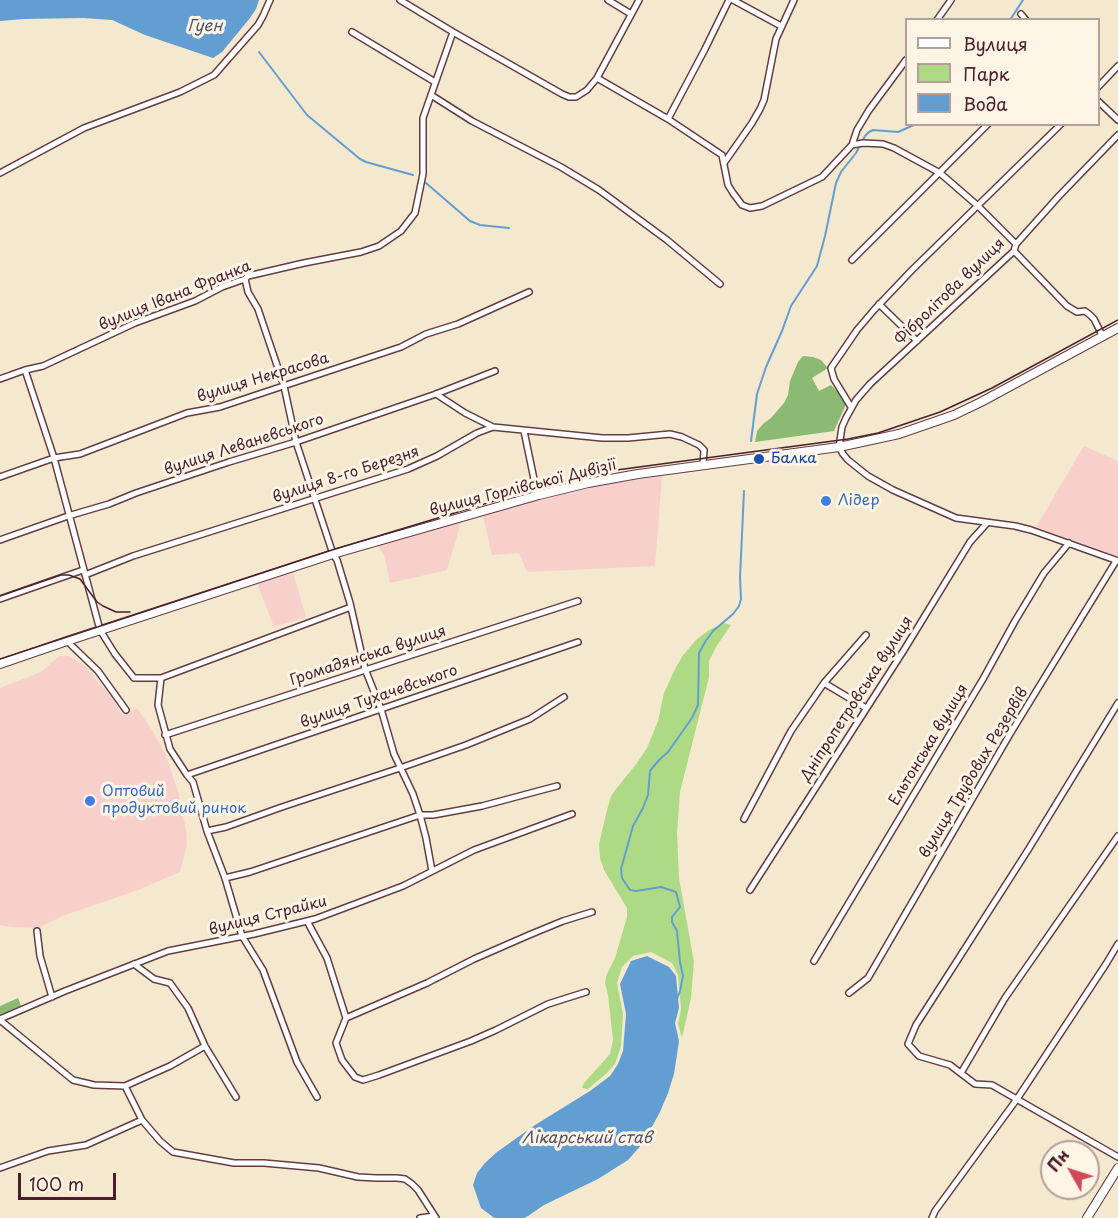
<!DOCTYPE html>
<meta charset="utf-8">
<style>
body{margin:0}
#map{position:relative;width:1118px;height:1218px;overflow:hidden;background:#f4e8ce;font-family:"Playpen Sans",sans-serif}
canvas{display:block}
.legend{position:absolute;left:905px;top:18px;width:195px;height:108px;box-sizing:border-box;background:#fcf5e5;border:2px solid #b59f9b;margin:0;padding:8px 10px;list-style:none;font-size:18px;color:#4a1f2b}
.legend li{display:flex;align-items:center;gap:12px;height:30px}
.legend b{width:30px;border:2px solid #b59f9b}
.north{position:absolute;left:1040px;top:1140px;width:60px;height:60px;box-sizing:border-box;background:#fcf5e5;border:2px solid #b59f9b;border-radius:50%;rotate:309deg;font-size:16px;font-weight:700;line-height:24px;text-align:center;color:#4a1f2b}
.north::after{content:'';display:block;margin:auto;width:21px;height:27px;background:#d1495b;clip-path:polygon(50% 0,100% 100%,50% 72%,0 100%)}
.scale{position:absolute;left:18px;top:1173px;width:98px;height:27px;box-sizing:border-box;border:3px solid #4a1f2b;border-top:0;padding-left:8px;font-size:18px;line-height:21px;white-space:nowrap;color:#4a1f2b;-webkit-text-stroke:4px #fcf5e5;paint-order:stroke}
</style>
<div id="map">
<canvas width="1118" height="1218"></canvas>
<ul class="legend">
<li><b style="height:8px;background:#fff"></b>Вулиця</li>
<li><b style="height:16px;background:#afda85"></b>Парк</li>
<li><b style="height:16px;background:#639ed3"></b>Вода</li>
</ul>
<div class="north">Пн</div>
<div class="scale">100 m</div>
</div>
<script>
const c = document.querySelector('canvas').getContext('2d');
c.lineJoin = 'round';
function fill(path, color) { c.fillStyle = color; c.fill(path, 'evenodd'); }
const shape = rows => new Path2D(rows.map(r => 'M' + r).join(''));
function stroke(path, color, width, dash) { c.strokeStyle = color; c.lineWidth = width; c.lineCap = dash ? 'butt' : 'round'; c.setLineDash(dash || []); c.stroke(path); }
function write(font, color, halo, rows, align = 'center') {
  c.font = font + ' "Playpen Sans",sans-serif'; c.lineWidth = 6; c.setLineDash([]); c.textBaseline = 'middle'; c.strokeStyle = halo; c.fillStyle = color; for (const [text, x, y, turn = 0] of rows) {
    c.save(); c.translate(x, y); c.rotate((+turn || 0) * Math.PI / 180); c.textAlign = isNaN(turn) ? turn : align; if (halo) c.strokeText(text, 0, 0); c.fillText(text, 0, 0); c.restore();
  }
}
fill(shape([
 [1084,446,1118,461,1118,557,1036,527],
 [662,476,655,566,527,572,519,553,492,555,482,512,581,488],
 [462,519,447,570,390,583,384,555,376,544],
 [293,572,306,617,274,627,257,583],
 [59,656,69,656,84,665,111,696,123,716,137,708,152,730,165,753,178,791,186,830,187,845,180,872,138,890,65,915,37,928,10,927,0,925,0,688,41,672]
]), '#f7d0cc');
fill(shape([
 [724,623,731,625,716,647,709,661,709,677,680,792,677,833,679,878,694,962,691,998,682,1038,678,1024,681,1009,678,975,672,963,651,952,633,956,622,967,617,983,623,1014,621,1046,615,1064,607,1073,588,1089,582,1088,584,1083,610,1054,613,1040,608,995,605,983,606,976,615,958,627,917,627,908,604,870,600,858,599,844,607,810,611,796,616,789,637,763,647,748,658,721,664,693,675,669,683,655,697,639,709,630]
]), '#afda85');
fill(shape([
 [803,356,813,357,821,360,828,368,812,378,819,391,831,385,840,394,848,400,834,431,755,442,757,431,763,424,771,418,784,403,788,395,790,381,798,362],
 [18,998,21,1006,0,1017,0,1006]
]), '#8bba72');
fill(shape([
 [0,0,259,0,256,9,250,18,222,52,213,58,145,35,112,20,83,18,24,19,0,21],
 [647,956,669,967,676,976,679,1008,675,1023,679,1041,674,1074,668,1093,660,1112,643,1143,628,1160,598,1179,544,1205,528,1216,524,1218,495,1218,493,1217,481,1208,473,1185,477,1173,485,1163,497,1152,535,1125,590,1091,610,1076,618,1064,623,1051,626,1014,620,984,631,961]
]), '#639ed3');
stroke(shape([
 [1010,20,1023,0],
 [259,52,307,115,360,159,366,162,413,175],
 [426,183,470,221,480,225,509,228],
 [751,441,757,394,766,367,782,331,791,306,817,266,825,236,836,183,841,172,856,153,865,136,869,132,873,130,898,132,916,124],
 [677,999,680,991,683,976,680,962,677,931,672,922,672,917,680,907,676,892,661,887,636,891,630,890,622,878,621,869,633,826,643,808,648,795,650,771,659,760,668,752,692,718,698,705,699,653,705,642,713,631,733,614,739,606,741,599,740,578,744,491]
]), '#639ed3', 2);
const street = shape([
 [400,0,453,32,562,94,569,97,576,97,587,90,597,78,639,0],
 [608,0,631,14],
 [733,0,781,26],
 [1021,14,1026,20],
 [937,20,951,0],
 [352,32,435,82],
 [597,78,668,119,722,155,728,185,733,193,742,205,750,208,762,206,822,177,852,145,857,130,869,110,906,60],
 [1098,87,1118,66],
 [431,95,472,121,561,167,599,190,667,240,720,284],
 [1098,101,1118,120],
 [668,119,705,49,729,0],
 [1118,135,1059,196,1016,244,1014,251,870,384,856,400,846,418,842,427,839,447,843,454,848,460,868,476,893,490,956,518,1015,526,1031,530,1118,561],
 [852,145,863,143,883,144,894,148,940,173,978,206,1016,244],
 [724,163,752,123,760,109,764,100,776,39,794,0],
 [0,173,84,128,180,92,214,75,258,25,263,16,270,0],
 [1014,251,1067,306,1077,312,1085,311,1090,315,1094,319,1103,337],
 [852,260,988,124],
 [245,279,248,292,258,309,284,386,296,442,333,554,337,560,350,603,365,669,381,709,394,754,413,794,420,815,426,838,432,871],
 [879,304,917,341],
 [25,370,54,458,100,630,115,654,134,678,161,678,158,705,170,749,187,775,193,782,207,831,225,878,242,936,263,970,297,1062,317,1097],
 [0,379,25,370,43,366,135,323,195,301,222,287,245,279,248,276,304,263,361,252,379,246,401,231,415,213,423,174,423,118,453,32],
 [436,394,465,413,493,427],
 [851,407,834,379,831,368,857,330,874,310,911,271,1061,124],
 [524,431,535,484,539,495],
 [0,477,54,458,80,454,187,413,220,407,401,347,426,334,458,324,529,292],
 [0,540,68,516,109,504,136,493,229,462,296,442,436,394,495,371],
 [85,575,133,556,408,469,437,456,477,433,493,427,602,438,628,438,670,434,682,437,699,445,704,450,703,466],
 [0,599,83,570],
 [67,641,98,671,126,710],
 [161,678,351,607],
 [824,683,866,708],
 [1118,703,1028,850,916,1025,908,1044,919,1056,950,1065,975,1084,992,1085,1118,1157],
 [165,735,578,601],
 [187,775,578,642],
 [744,819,791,731,824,683,866,635],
 [207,831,226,827,282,807,400,768,466,745,530,719,564,697],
 [225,878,250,872,420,815,433,815,482,806,557,786],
 [750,890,904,650,970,542,987,523],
 [307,921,327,958,346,1018,427,983,474,959,529,935,563,921,592,912],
 [37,931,40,956,52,997],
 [814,961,983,679,1015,621,1044,573,1069,543],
 [134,964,154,979,170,983,188,1008,205,1046,236,1097],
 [849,993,868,978,1010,734,1116,561],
 [346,1018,336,1043,342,1060,355,1077,363,1080,379,1075,471,1041,496,1030,548,1004,586,992],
 [0,1019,65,991,168,951,254,934,315,919,403,886,474,850,572,814],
 [0,1020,73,1080,94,1085,125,1086,170,1066,205,1046],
 [961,1073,1005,998,1118,836],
 [125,1086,142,1120,160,1141,173,1152,234,1163,264,1163,319,1168,358,1177,376,1178,397,1178,405,1179,412,1184,418,1190,436,1218],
 [0,1168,48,1151,86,1145,142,1120],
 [420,1218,434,1216],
 [932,1218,935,1211,1017,1099,1106,964,1118,944]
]);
const secondary = shape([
 [0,664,67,641,333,554,539,495,588,483,638,474,839,447,899,434,954,415,981,402,1118,328],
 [1087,1218,1118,1168]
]);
stroke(street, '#643d43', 8);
stroke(secondary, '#643d43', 10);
stroke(street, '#fff', 5);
stroke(secondary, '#fff', 8);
stroke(shape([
 [0,596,61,575,69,575,80,579,97,602,103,606,116,612,130,612],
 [0,659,332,550,537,488,609,471,848,439,878,433,940,412,992,388,1118,320]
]), '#4a1f2b', 1.5);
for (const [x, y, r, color] of [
 [759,459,6,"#1a4fb4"],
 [826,501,6,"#3f7fe0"],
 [90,801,6,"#3f7fe0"]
]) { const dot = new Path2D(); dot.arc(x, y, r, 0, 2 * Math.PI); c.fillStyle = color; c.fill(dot); stroke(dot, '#fcf5e5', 2); }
write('15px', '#4a1f2b', '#fcf5e5', [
 ["Фібролітова вулиця",950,292,-44],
 ["вулиця Івана Франка",175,296,-22],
 ["вулиця Некрасова",263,378,-17],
 ["вулиця Леваневського",244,445,-18],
 ["вулиця 8-го Березня",346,475,-18],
 ["вулиця Горлівської Дивізії",523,488,-14],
 ["Громадянська вулиця",368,656,-18],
 ["вулиця Тухачевського",379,697,-19],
 ["Дніпропетровська вулиця",857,699,-57],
 ["Ельтонська вулиця",929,745,-59],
 ["вулиця Трудових Резервів",974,773,-59],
 ["вулиця Страйки",268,916,-14]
]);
write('15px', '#164399', '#fcf5e5', [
 ["Балка",771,459]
], 'left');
write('15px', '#366cbe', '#fcf5e5', [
 ["Лідер",838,501],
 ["Оптовий",102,792],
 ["продуктовий ринок",102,809]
], 'left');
write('italic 16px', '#54526e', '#fcf5e5', [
 ["Гуен",205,27],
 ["Лікарський став",587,1139]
]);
</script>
